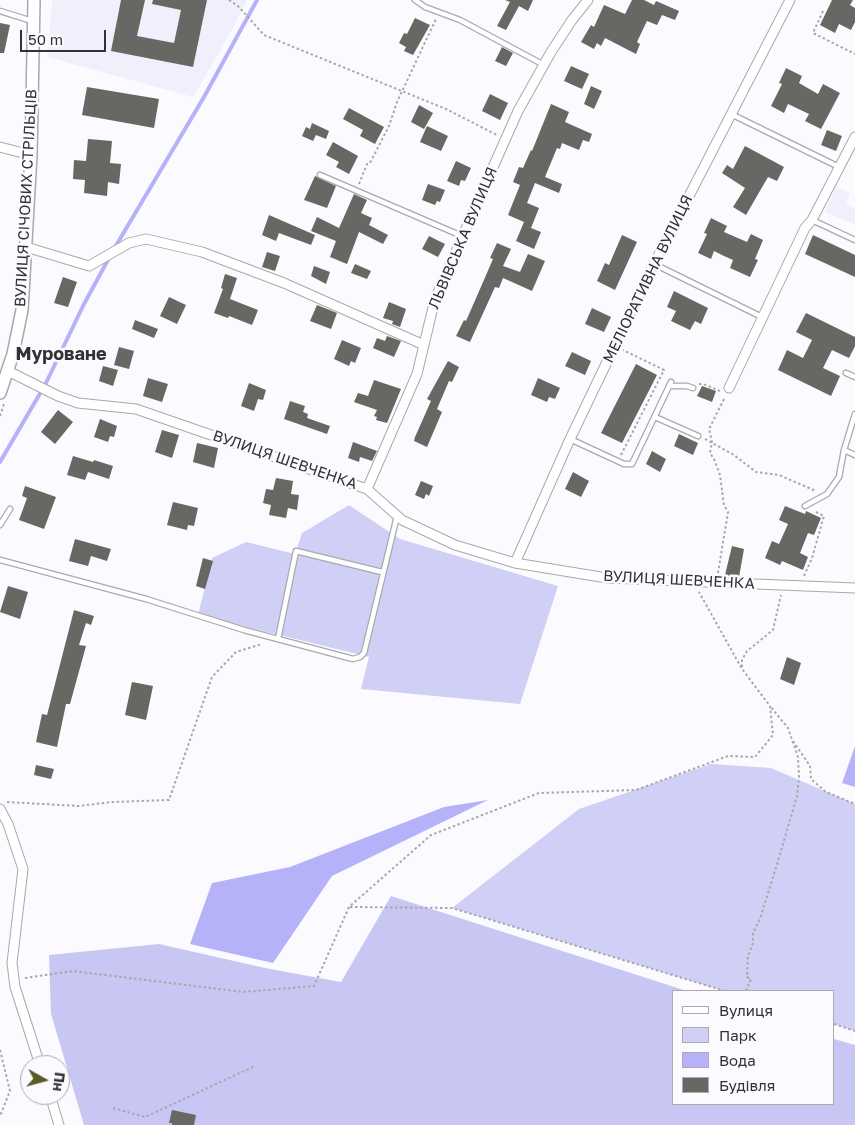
<!DOCTYPE html>
<meta charset="utf-8">
<style>
body{margin:0}
#map{position:relative;width:855px;height:1125px;overflow:hidden;background:#fbfbff;font-family:"Golos Text",sans-serif}
canvas{display:block}
.legend{position:absolute;left:672px;top:990px;width:162px;height:115px;box-sizing:border-box;background:#fbfbff;border:1px solid #ababae;margin:0;padding:6px 9px;list-style:none;font-size:15px;color:#323234}
.legend li{display:flex;align-items:center;gap:10px;height:25px}
.legend b{width:25px;border:1px solid #ababae}
.north{position:absolute;left:20px;top:1055px;width:50px;height:50px;box-sizing:border-box;background:#fbfbff;border:1px solid #ababae;border-radius:50%;rotate:97deg;font-size:14px;font-weight:700;line-height:20px;text-align:center;color:#323234}
.north::after{content:'';display:block;margin:auto;width:18px;height:22px;background:#5a5a27;clip-path:polygon(50% 0,100% 100%,50% 72%,0 100%)}
.scale{position:absolute;left:20px;top:30px;width:86px;height:22px;box-sizing:border-box;border:2px solid #323234;border-top:0;padding-left:6px;font-size:15px;line-height:18px;white-space:nowrap;color:#323234;-webkit-text-stroke:4px #fbfbff;paint-order:stroke}
</style>
<div id="map">
<canvas width="855" height="1125"></canvas>
<ul class="legend">
<li><b style="height:6px;background:#fff"></b>Вулиця</li>
<li><b style="height:14px;background:#d0cff6"></b>Парк</li>
<li><b style="height:14px;background:#b5b2fa"></b>Вода</li>
<li><b style="height:14px;background:#676763"></b>Будівля</li>
</ul>
<div class="north">Пн</div>
<div class="scale">50 m</div>
</div>
<script>
const c = document.querySelector('canvas').getContext('2d');
c.lineJoin = 'round';
function fill(path, color) { c.fillStyle = color; c.fill(path, 'evenodd'); }
const shape = rows => new Path2D(rows.map(r => 'M' + r).join(''));
function stroke(path, color, width, dash) { c.strokeStyle = color; c.lineWidth = width; c.lineCap = dash ? 'butt' : 'round'; c.setLineDash(dash || []); c.stroke(path); }
function write(font, color, halo, rows, align = 'center') {
  c.font = font + ' "Golos Text",sans-serif'; c.lineWidth = 5; c.setLineDash([]); c.textBaseline = 'middle'; c.strokeStyle = halo; c.fillStyle = color; for (const [text, x, y, turn = 0] of rows) {
    c.save(); c.translate(x, y); c.rotate((+turn || 0) * Math.PI / 180); c.textAlign = isNaN(turn) ? turn : align; if (halo) c.strokeText(text, 0, 0); c.fillText(text, 0, 0); c.restore();
  }
}
fill(shape([
 [52,0,247,0,231,32,193,97,47,57],
 [836,187,850,193,846,204,855,208,855,225,825,212]
]), '#f0f0fc');
fill(shape([
 [349,505,400,539,558,586,520,704,361,689,369,657,198,615,212,558,246,542,295,554,302,533],
 [711,764,771,768,855,804,855,1031,834,1024,834,991,725,991,452,908,579,809]
]), '#d0cff6');
fill(shape([
 [391,896,687,991,674,991,674,1104,834,1104,834,1039,855,1045,855,1125,84,1125,51,1014,49,955,159,944,265,968,341,982]
]), '#c8c7f3');
fill(shape([
 [855,746,855,787,842,783],
 [488,800,332,876,273,963,190,944,212,883,290,867,444,807]
]), '#b5b2fa');
stroke(shape([
 [114,249,204,97,257,0],
 [0,462,45,385,84,304,109,258]
]), '#b5b2fa', 4);
fill(shape([
 [121,0,145,0,137,36,174,43,181,10,152,4,153,0,207,0,193,67,111,51],
 [505,0,533,0,528,11,519,6,506,30,497,26,510,2],
 [632,0,644,0,654,5,656,1,679,11,675,20,662,15,657,25,647,21,637,42,640,44,636,54,605,38,601,46,597,43,594,49,581,42,591,25,594,27,604,5,625,14],
 [832,0,853,0,850,5,855,8,855,22,851,30,839,24,835,33,820,25],
 [415,18,430,25,413,55,404,51,406,47,399,43,404,33,407,34],
 [0,23,10,25,4,53,0,53],
 [502,47,513,53,506,66,495,61],
 [571,66,589,74,582,89,564,81],
 [786,68,802,76,799,83,818,94,823,84,840,93,821,129,805,121,809,114,788,104,784,113,771,106,782,84,779,83],
 [591,86,602,91,594,109,584,104],
 [87,87,159,99,154,128,82,115],
 [490,94,508,103,500,120,482,111],
 [551,104,569,112,565,122,592,134,589,142,583,140,579,150,562,143,560,149,557,148,545,177,562,184,559,193,535,183,527,203,539,208,531,228,541,232,534,249,516,241,524,222,508,215,520,185,513,182,519,167,523,168,531,150,532,151],
 [419,105,433,113,424,129,411,122],
 [349,108,384,127,375,144,360,136,363,130,343,119],
 [312,123,329,131,326,139,316,135,313,141,302,136,306,127,310,129],
 [427,126,448,136,441,151,420,142],
 [827,130,842,136,836,151,821,145],
 [88,139,112,141,110,163,121,164,119,184,108,182,107,196,84,193,85,180,73,179,74,160,86,161],
 [333,142,358,156,349,174,336,167,339,162,326,155],
 [745,146,784,167,777,181,768,177,746,215,733,207,745,188,722,173,727,165,733,169],
 [456,161,471,168,465,181,461,180,459,186,447,181],
 [315,176,336,186,327,208,304,200],
 [428,184,445,190,440,202,437,201,435,205,422,200],
 [354,194,367,200,361,213,372,218,369,225,388,235,383,244,359,232,347,264,330,257,336,241,311,231,317,217,339,228],
 [269,215,315,235,311,245,279,233,276,241,262,235],
 [711,218,727,226,724,232,747,242,751,234,763,240,755,259,758,260,750,277,730,268,733,260,724,256,714,251,711,259,698,253,707,234,704,233],
 [622,235,637,242,615,290,597,281,605,263,609,265],
 [813,235,855,255,855,277,805,254],
 [429,236,445,244,438,257,422,249],
 [497,243,511,249,503,266,520,272,528,254,545,261,532,291,503,278,499,288,495,287,470,342,456,336,464,320,466,321,480,289,493,259,490,258],
 [267,252,280,256,275,271,262,267],
 [355,264,371,271,367,279,351,273],
 [314,266,330,272,326,284,311,276],
 [225,274,237,278,230,299,258,310,252,325,229,316,228,318,214,313,223,289,221,288],
 [63,277,77,282,68,307,54,303],
 [674,291,708,308,701,324,695,321,690,330,671,321,676,311,667,307],
 [169,297,186,305,177,324,160,316],
 [389,302,406,309,400,327,392,324,393,321,383,318],
 [317,305,337,313,331,329,310,321],
 [592,308,611,317,604,332,585,324],
 [806,313,855,337,855,346,849,358,832,350,823,368,840,376,831,396,778,370,787,350,803,358,812,340,796,332],
 [135,320,158,329,154,338,132,329],
 [387,336,401,341,394,357,373,348,377,338,385,341],
 [342,340,361,348,355,363,351,361,349,366,334,359],
 [119,347,134,351,129,369,114,365],
 [572,352,591,361,585,375,565,366],
 [448,361,459,367,452,382,449,381,437,409,442,412,427,447,414,441,415,437,431,401,427,399],
 [636,364,657,375,622,443,601,433],
 [103,366,118,370,113,386,99,381],
 [148,378,168,384,162,402,143,396],
 [538,378,560,388,555,399,549,397,547,402,531,395],
 [374,380,401,389,387,423,376,420,377,417,374,416,377,410,354,402,358,393,368,396],
 [249,383,266,390,263,400,258,399,254,411,241,406],
 [702,386,716,391,712,402,697,396],
 [290,401,305,406,303,412,308,414,307,418,330,426,327,434,284,419],
 [58,410,73,422,55,444,41,432],
 [100,419,117,426,114,437,110,436,108,442,94,437],
 [162,430,179,435,172,458,155,452],
 [679,434,698,443,693,455,674,446],
 [353,442,377,451,372,461,360,457,359,462,348,458],
 [197,443,218,448,214,468,193,462],
 [652,451,666,459,660,472,646,464],
 [73,456,93,462,94,460,113,466,109,479,88,472,85,480,67,475],
 [573,472,589,481,581,497,565,489],
 [276,478,293,481,291,494,299,495,297,510,288,508,286,518,269,515,271,505,263,503,266,489,273,490],
 [421,481,433,486,429,496,426,494,424,499,415,495],
 [25,486,56,497,44,529,19,520,27,498,22,496],
 [173,502,198,508,194,526,188,525,187,530,167,525],
 [785,506,805,514,806,511,821,518,814,535,808,533,800,553,808,557,803,570,782,561,780,565,765,558,772,541,779,544,788,524,779,520],
 [75,539,111,549,107,561,91,556,88,566,69,561],
 [732,546,744,549,739,577,725,575],
 [203,558,213,561,205,589,196,586],
 [8,586,28,592,20,619,0,612],
 [74,610,94,616,91,625,86,623,79,645,86,646,70,704,66,704,57,747,36,742,42,714,47,715],
 [787,657,801,663,794,685,780,679],
 [132,682,153,686,146,720,125,715],
 [36,765,54,769,51,779,34,775],
 [172,1110,196,1115,194,1125,172,1125,172,1123,169,1123]
]), '#676763');
const service = shape([
 [415,0,425,7,460,20,544,65],
 [0,11,32,21],
 [731,114,839,167],
 [320,175,462,236],
 [812,220,855,240],
 [654,264,762,317],
 [846,373,855,377],
 [669,386,687,386,693,388],
 [655,417,698,436],
 [570,439,624,464,632,464,671,382],
 [844,450,855,455],
 [805,506,827,494,839,477,844,450,855,414],
 [0,525,10,509],
 [0,560,146,599,244,630,353,659,360,657,364,653,397,516],
 [278,639,296,551,382,572]
]);
const minor = shape([
 [0,147,31,155],
 [26,247,89,266,129,243,146,239,202,252,284,283,424,345],
 [8,371,58,396,78,403,136,409,367,489,402,520,455,545,515,563,607,578,855,588],
 [729,388,805,228,812,220,855,137],
 [367,489,417,374,435,299,490,174,518,111,551,52,572,20,588,0],
 [515,563,570,439,654,264,790,0],
 [0,809,8,824,23,869,12,963,15,987,40,1065],
 [50,1095,59,1125]
]);
const tertiary = shape([
 [0,393,13,354,22,310,31,155,34,0]
]);
stroke(service, '#a9a9ad', 7);
stroke(minor, '#a9a9ad', 11);
stroke(tertiary, '#a9a9ad', 14);
stroke(shape([
 [229,0,238,6,264,35,446,109,497,135],
 [823,11,813,33,855,54],
 [359,184,367,164,370,163,389,126,397,102,436,19],
 [699,384,703,384,720,391],
 [0,416,4,404],
 [705,439,734,455,756,472,779,475,816,491],
 [621,455,664,370,623,350],
 [718,573,728,512,724,505,720,475,714,459,710,453,712,442,709,429,725,397],
 [804,576,812,558,824,516,814,511],
 [742,667,742,660,747,651,773,630,781,595],
 [793,741,810,766,811,779,826,792,855,804],
 [7,802,79,806,112,802,169,800,212,677,236,652,262,644],
 [350,907,452,908,725,991],
 [25,978,73,971,243,992,314,986,349,907,431,835,539,793,636,790,728,756,755,757,773,735,770,706,742,669,699,592],
 [746,991,751,979,747,977,748,956,753,943,753,933,760,919,778,861,797,796,799,777,798,757,788,728,770,706],
 [834,1024,855,1031],
 [0,1050,10,1091,0,1116],
 [113,1108,145,1117,255,1066]
]), '#a8a8ab', 2, [2.5, 2.5]);
stroke(service, '#fff', 4.5);
stroke(minor, '#fff', 9);
stroke(tertiary, '#fff', 11);
write('15px', '#323234', '#fbfbff', [
 ["ВУЛИЦЯ СІЧОВИХ СТРІЛЬЦІВ",26,198,-87],
 ["ЛЬВІВСЬКА ВУЛИЦЯ",463,238,-67],
 ["МЕЛІОРАТИВНА ВУЛИЦЯ",648,279,-64],
 ["ВУЛИЦЯ ШЕВЧЕНКА",285,460,19],
 ["ВУЛИЦЯ ШЕВЧЕНКА",679,580,3]
]);
write('bold 18px', '#323234', '#fbfbff', [
 ["Муроване",61,354]
]);
</script>
